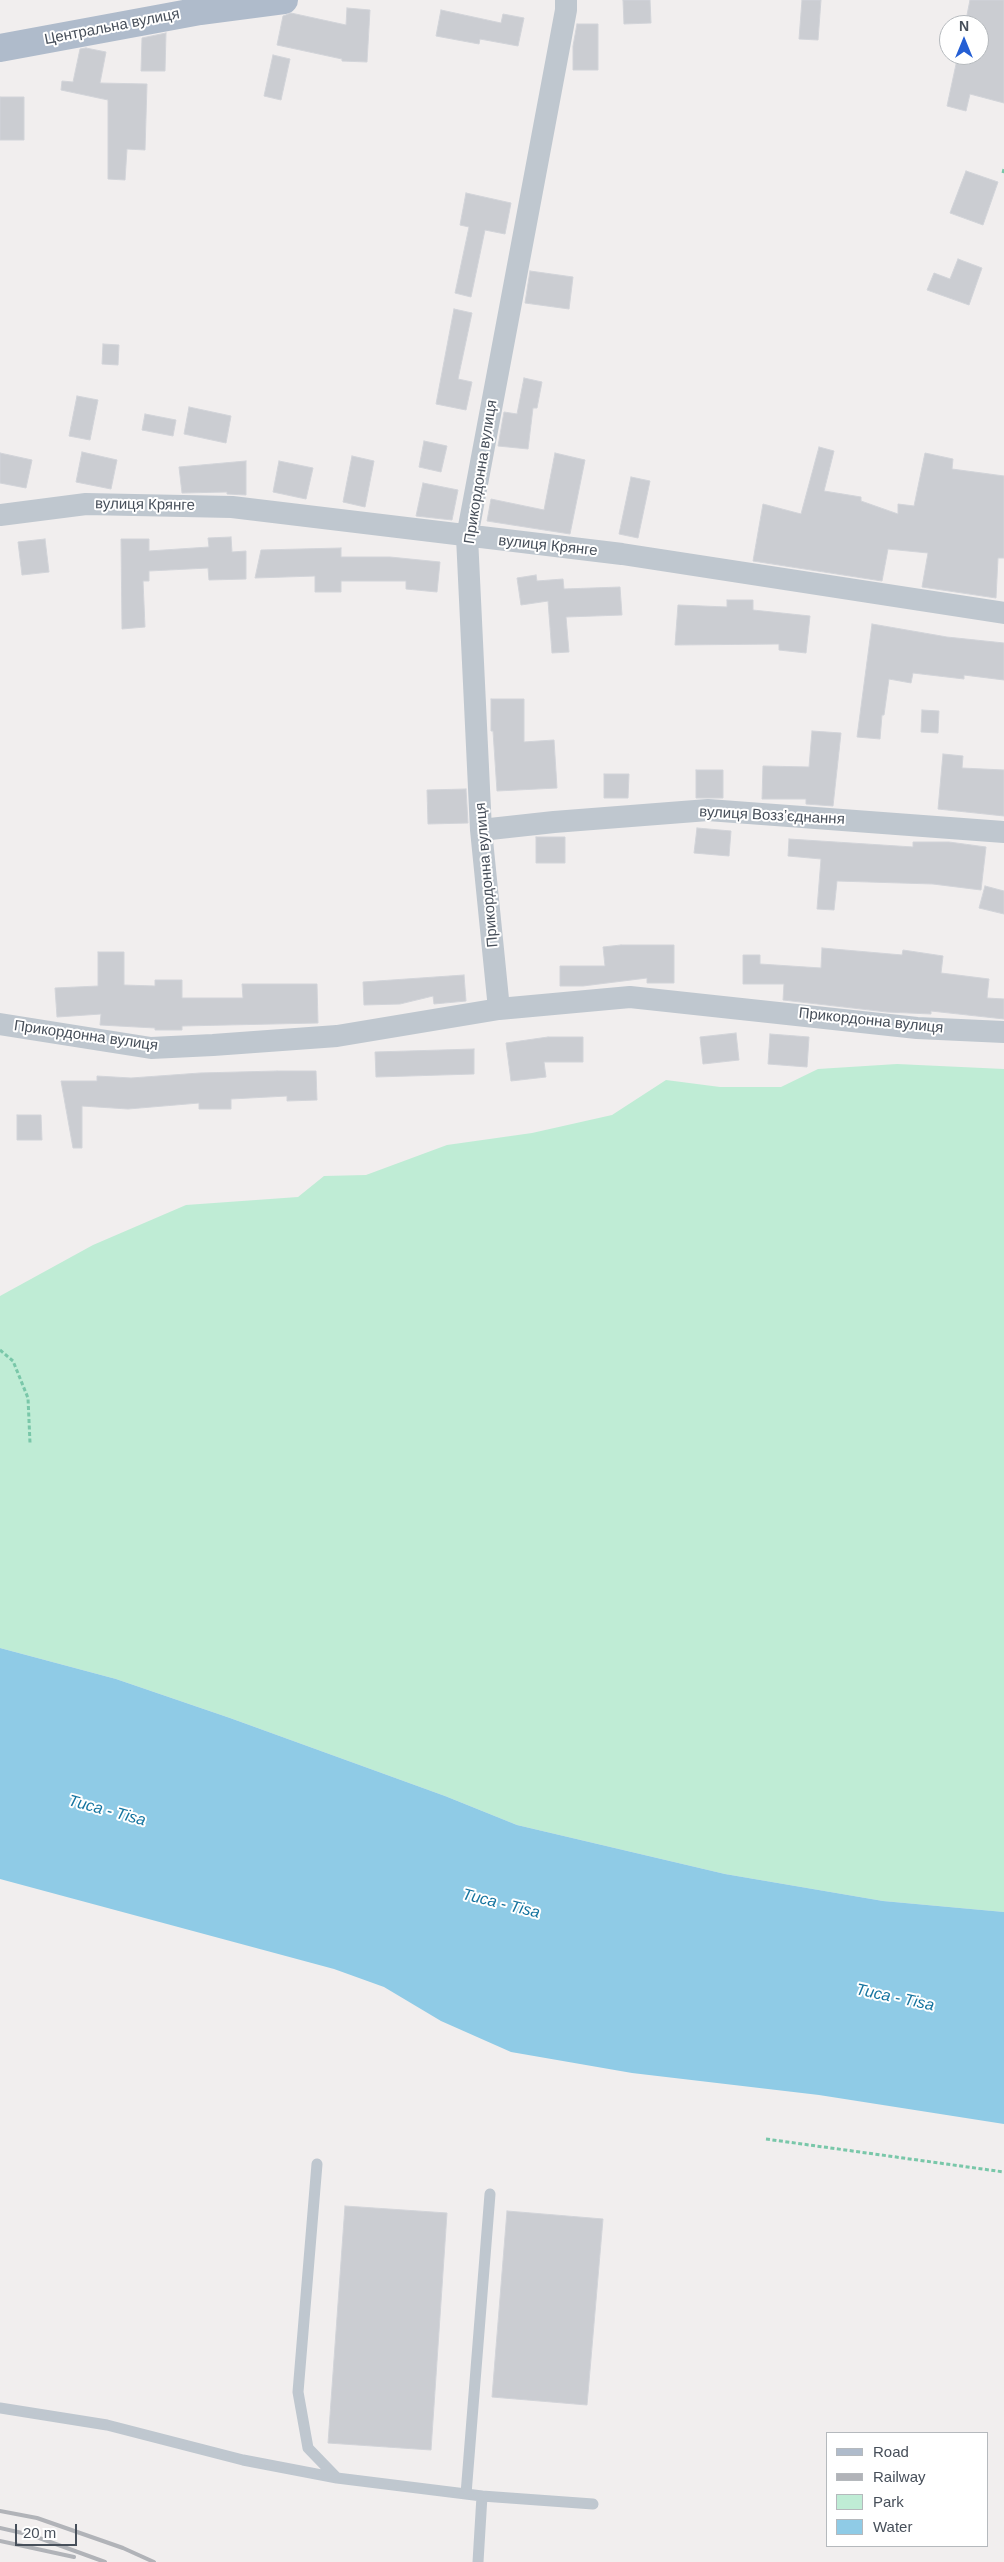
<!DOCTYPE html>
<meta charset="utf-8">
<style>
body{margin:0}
#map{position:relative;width:1004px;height:2562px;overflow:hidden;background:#f1eeee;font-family:Arial,sans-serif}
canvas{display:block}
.legend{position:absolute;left:826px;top:2432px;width:162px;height:115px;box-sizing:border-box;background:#fff;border:1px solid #b5b9bd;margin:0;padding:6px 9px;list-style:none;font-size:15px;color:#474f5a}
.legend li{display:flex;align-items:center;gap:10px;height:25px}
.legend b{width:25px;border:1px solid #b5b9bd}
.north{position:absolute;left:939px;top:15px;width:50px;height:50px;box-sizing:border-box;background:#fff;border:1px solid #b5b9bd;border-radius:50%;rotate:0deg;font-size:14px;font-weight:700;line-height:20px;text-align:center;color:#474f5a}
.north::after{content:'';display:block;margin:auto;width:18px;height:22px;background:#255fd4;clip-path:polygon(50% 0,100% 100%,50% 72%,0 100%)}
.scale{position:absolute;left:15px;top:2524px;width:62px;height:22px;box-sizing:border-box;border:2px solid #474f5a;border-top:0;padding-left:6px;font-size:15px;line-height:18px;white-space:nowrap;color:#474f5a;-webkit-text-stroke:4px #fff;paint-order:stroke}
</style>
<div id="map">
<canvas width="1004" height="2562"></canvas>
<ul class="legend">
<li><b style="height:6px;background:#afbbcb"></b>Road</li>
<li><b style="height:6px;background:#b1b3b8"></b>Railway</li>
<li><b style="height:14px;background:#bfecd5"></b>Park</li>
<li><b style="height:14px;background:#8fcbe6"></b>Water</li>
</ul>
<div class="north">N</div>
<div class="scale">20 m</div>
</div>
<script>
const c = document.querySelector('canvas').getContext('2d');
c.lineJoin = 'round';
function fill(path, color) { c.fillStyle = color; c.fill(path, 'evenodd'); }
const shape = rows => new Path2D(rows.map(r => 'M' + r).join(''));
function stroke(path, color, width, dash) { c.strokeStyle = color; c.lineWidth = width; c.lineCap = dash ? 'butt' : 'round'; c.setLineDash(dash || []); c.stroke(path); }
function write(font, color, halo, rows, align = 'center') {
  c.font = font + ' Arial,sans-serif'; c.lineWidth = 4; c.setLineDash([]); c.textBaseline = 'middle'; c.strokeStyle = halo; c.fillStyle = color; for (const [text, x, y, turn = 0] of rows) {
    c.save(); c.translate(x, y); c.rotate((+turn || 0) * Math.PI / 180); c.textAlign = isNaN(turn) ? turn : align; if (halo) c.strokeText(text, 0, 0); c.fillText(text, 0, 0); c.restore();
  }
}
fill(shape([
 [897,1064,1004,1069,1004,1912,883,1901,725,1874,517,1825,445,1796,230,1718,116,1679,0,1648,0,1296,93,1245,186,1205,298,1197,324,1176,366,1175,447,1145,532,1133,612,1115,666,1080,720,1087,781,1087,818,1069]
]), '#bfecd5');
fill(shape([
 [0,1648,116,1679,230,1718,445,1796,517,1825,725,1874,883,1901,1004,1912,1004,2124,819,2095,632,2073,511,2052,441,2021,384,1987,334,1969,0,1879]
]), '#8fcbe6');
const building = shape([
 [623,0,650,0,651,23,624,24,623,0],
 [802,0,821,0,818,40,799,39,802,0],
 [970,0,1004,0,1004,103,970,94,966,111,947,106,958,55,979,55,979,25,965,25,970,0],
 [347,8,370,10,367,62,342,61,342,59,277,45,283,16,291,13,346,25,347,8],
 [441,10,501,23,503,14,524,18,518,46,480,39,479,44,436,36,441,10],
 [577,24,598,24,598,70,573,70,573,46,577,24],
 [166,33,165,71,141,71,142,38,166,33],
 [86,48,106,52,100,83,147,84,145,150,127,149,125,180,108,179,108,100,61,90,62,81,73,82,80,49,86,48],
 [273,55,290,59,281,100,264,96,273,55],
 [0,97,24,97,24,140,0,140,0,97],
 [966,171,998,182,983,225,950,213,966,171],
 [466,193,511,203,505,234,485,230,471,297,455,293,469,227,460,225,466,193],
 [958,259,982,268,969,305,927,290,934,273,950,279,958,259],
 [530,271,573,277,569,309,525,303,530,271],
 [454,309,472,313,458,379,472,382,466,410,436,404,454,309],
 [103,344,119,345,118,365,102,364,103,344],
 [524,378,542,382,537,408,533,408,528,449,498,446,504,412,517,414,524,378],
 [77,396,98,400,90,440,69,436,77,396],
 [189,407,231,416,226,443,184,434,189,407],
 [145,414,176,420,173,436,142,430,145,414],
 [424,441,447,446,441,472,419,467,424,441],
 [819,447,834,451,824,491,861,497,861,501,898,514,898,504,914,506,925,453,953,459,952,469,1004,476,1004,558,998,558,996,598,922,587,928,553,888,549,882,581,753,561,763,504,801,514,819,447],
 [82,452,117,460,111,489,76,482,82,452],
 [0,453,32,460,26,488,0,483,0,453],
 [555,453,585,460,570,534,487,521,491,499,544,510,555,453],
 [352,456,374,461,365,507,343,502,352,456],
 [246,461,246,495,227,494,227,492,182,493,179,467,246,461],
 [279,461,313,468,306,499,273,492,279,461],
 [631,477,650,481,638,538,619,534,631,477],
 [423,483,458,490,452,520,416,516,423,483],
 [231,537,232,552,246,551,246,579,209,580,208,568,149,571,149,581,143,581,145,627,122,629,121,539,149,539,149,551,209,547,208,538,231,537],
 [45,539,49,572,22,575,18,542,45,539],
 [341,548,341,557,390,557,440,562,437,592,406,589,406,581,341,581,341,592,315,592,315,576,255,578,261,550,341,548],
 [536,575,537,581,563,579,564,589,620,587,622,615,566,617,569,652,552,653,548,601,521,605,517,578,536,575],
 [727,600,753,600,753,610,810,616,806,653,779,650,779,644,675,645,678,605,727,607,727,600],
 [872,624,947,637,1004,643,1004,680,964,675,964,679,913,673,911,683,889,679,884,715,882,715,880,739,857,737,872,624],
 [491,699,524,699,524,742,554,740,557,788,497,791,493,731,491,731,491,699],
 [922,710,939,711,938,733,921,732,922,710],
 [812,731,841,733,833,806,806,804,806,799,762,799,763,766,809,767,812,731],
 [943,754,963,756,962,768,1004,770,1004,816,938,809,943,754],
 [696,770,723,770,723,798,696,798,696,770],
 [604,774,629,774,628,798,604,798,604,774],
 [466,789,468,823,428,824,427,790,466,789],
 [697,828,731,831,729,856,694,853,697,828],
 [536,837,565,837,565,863,536,863,536,837],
 [789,839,913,847,913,842,949,842,986,847,981,890,933,884,837,881,834,910,817,909,821,859,788,856,789,839],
 [985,886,1004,891,1004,914,979,908,985,886],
 [621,945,674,945,674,983,647,983,647,978,583,986,560,986,560,966,605,966,603,947,621,945],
 [822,948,902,955,903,950,943,956,941,973,989,979,987,998,1004,999,1004,1019,931,1011,931,1014,887,1012,783,1000,784,984,743,984,743,955,760,955,760,964,821,968,822,948],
 [98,952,124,952,124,985,155,986,155,980,182,980,182,998,243,998,242,984,317,984,318,1023,182,1026,182,1030,155,1030,155,1028,100,1025,101,1014,57,1017,55,988,98,986,98,952],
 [464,975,466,1001,434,1004,433,996,400,1004,364,1005,363,982,464,975],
 [736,1033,739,1060,703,1064,700,1037,736,1033],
 [770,1034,809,1037,807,1067,768,1064,770,1034],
 [548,1037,583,1037,583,1062,544,1062,546,1077,511,1081,506,1043,548,1037],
 [474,1049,474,1074,376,1077,375,1052,474,1049],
 [277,1071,316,1071,317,1100,287,1101,287,1096,231,1099,231,1109,199,1109,199,1103,128,1109,82,1106,82,1148,73,1148,61,1081,97,1081,97,1076,131,1078,200,1073,277,1071],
 [17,1115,41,1115,42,1140,17,1140,17,1115],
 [345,2206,447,2213,431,2450,328,2443,345,2206],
 [507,2211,603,2219,587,2405,492,2397,507,2211]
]);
fill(building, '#cbcdd2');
stroke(building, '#d2d4d9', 1);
stroke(shape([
 [1003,173,1004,169],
 [0,1350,13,1361,28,1398,30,1443],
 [766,2139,1004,2172]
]), '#79c7a9', 3, [4, 2.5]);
stroke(shape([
 [317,2164,298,2392,308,2448,337,2478,482,2496,478,2562],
 [0,2408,107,2425,243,2460,337,2478],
 [466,2494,490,2194],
 [482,2496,593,2504]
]), '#bfc7cf', 11);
stroke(shape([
 [0,515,86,504,232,507,622,554,1004,613],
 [481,830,554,822,708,810,1004,832],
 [499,1009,481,830,467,537,566,10,566,0],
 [0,1024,151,1048,213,1045,337,1036,499,1009,630,997,917,1028,1004,1032]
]), '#bfc7cf', 22);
stroke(shape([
 [0,48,200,11,284,0]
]), '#afbbcb', 28);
stroke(shape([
 [0,2511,37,2518,123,2548,154,2562],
 [0,2528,31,2535,105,2562],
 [0,2541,74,2557]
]), '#b1b3b8', 4);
write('15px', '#474f5a', '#fff', [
 ["Центральна вулиця",112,27,-11],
 ["Прикордонна вулиця",481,472,-81],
 ["вулиця Крянге",145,505,1],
 ["вулиця Крянге",548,546,6],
 ["вулиця Воззʼєднання",772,816,3],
 ["Прикордонна вулиця",487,875,-95],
 ["Прикордонна вулиця",871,1021,6],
 ["Прикордонна вулиця",86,1036,8]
]);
write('italic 16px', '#15749f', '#fff', [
 ["Тиса - Tisa",107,1811,15],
 ["Тиса - Tisa",501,1904,14],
 ["Тиса - Tisa",895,1998,12]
]);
</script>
